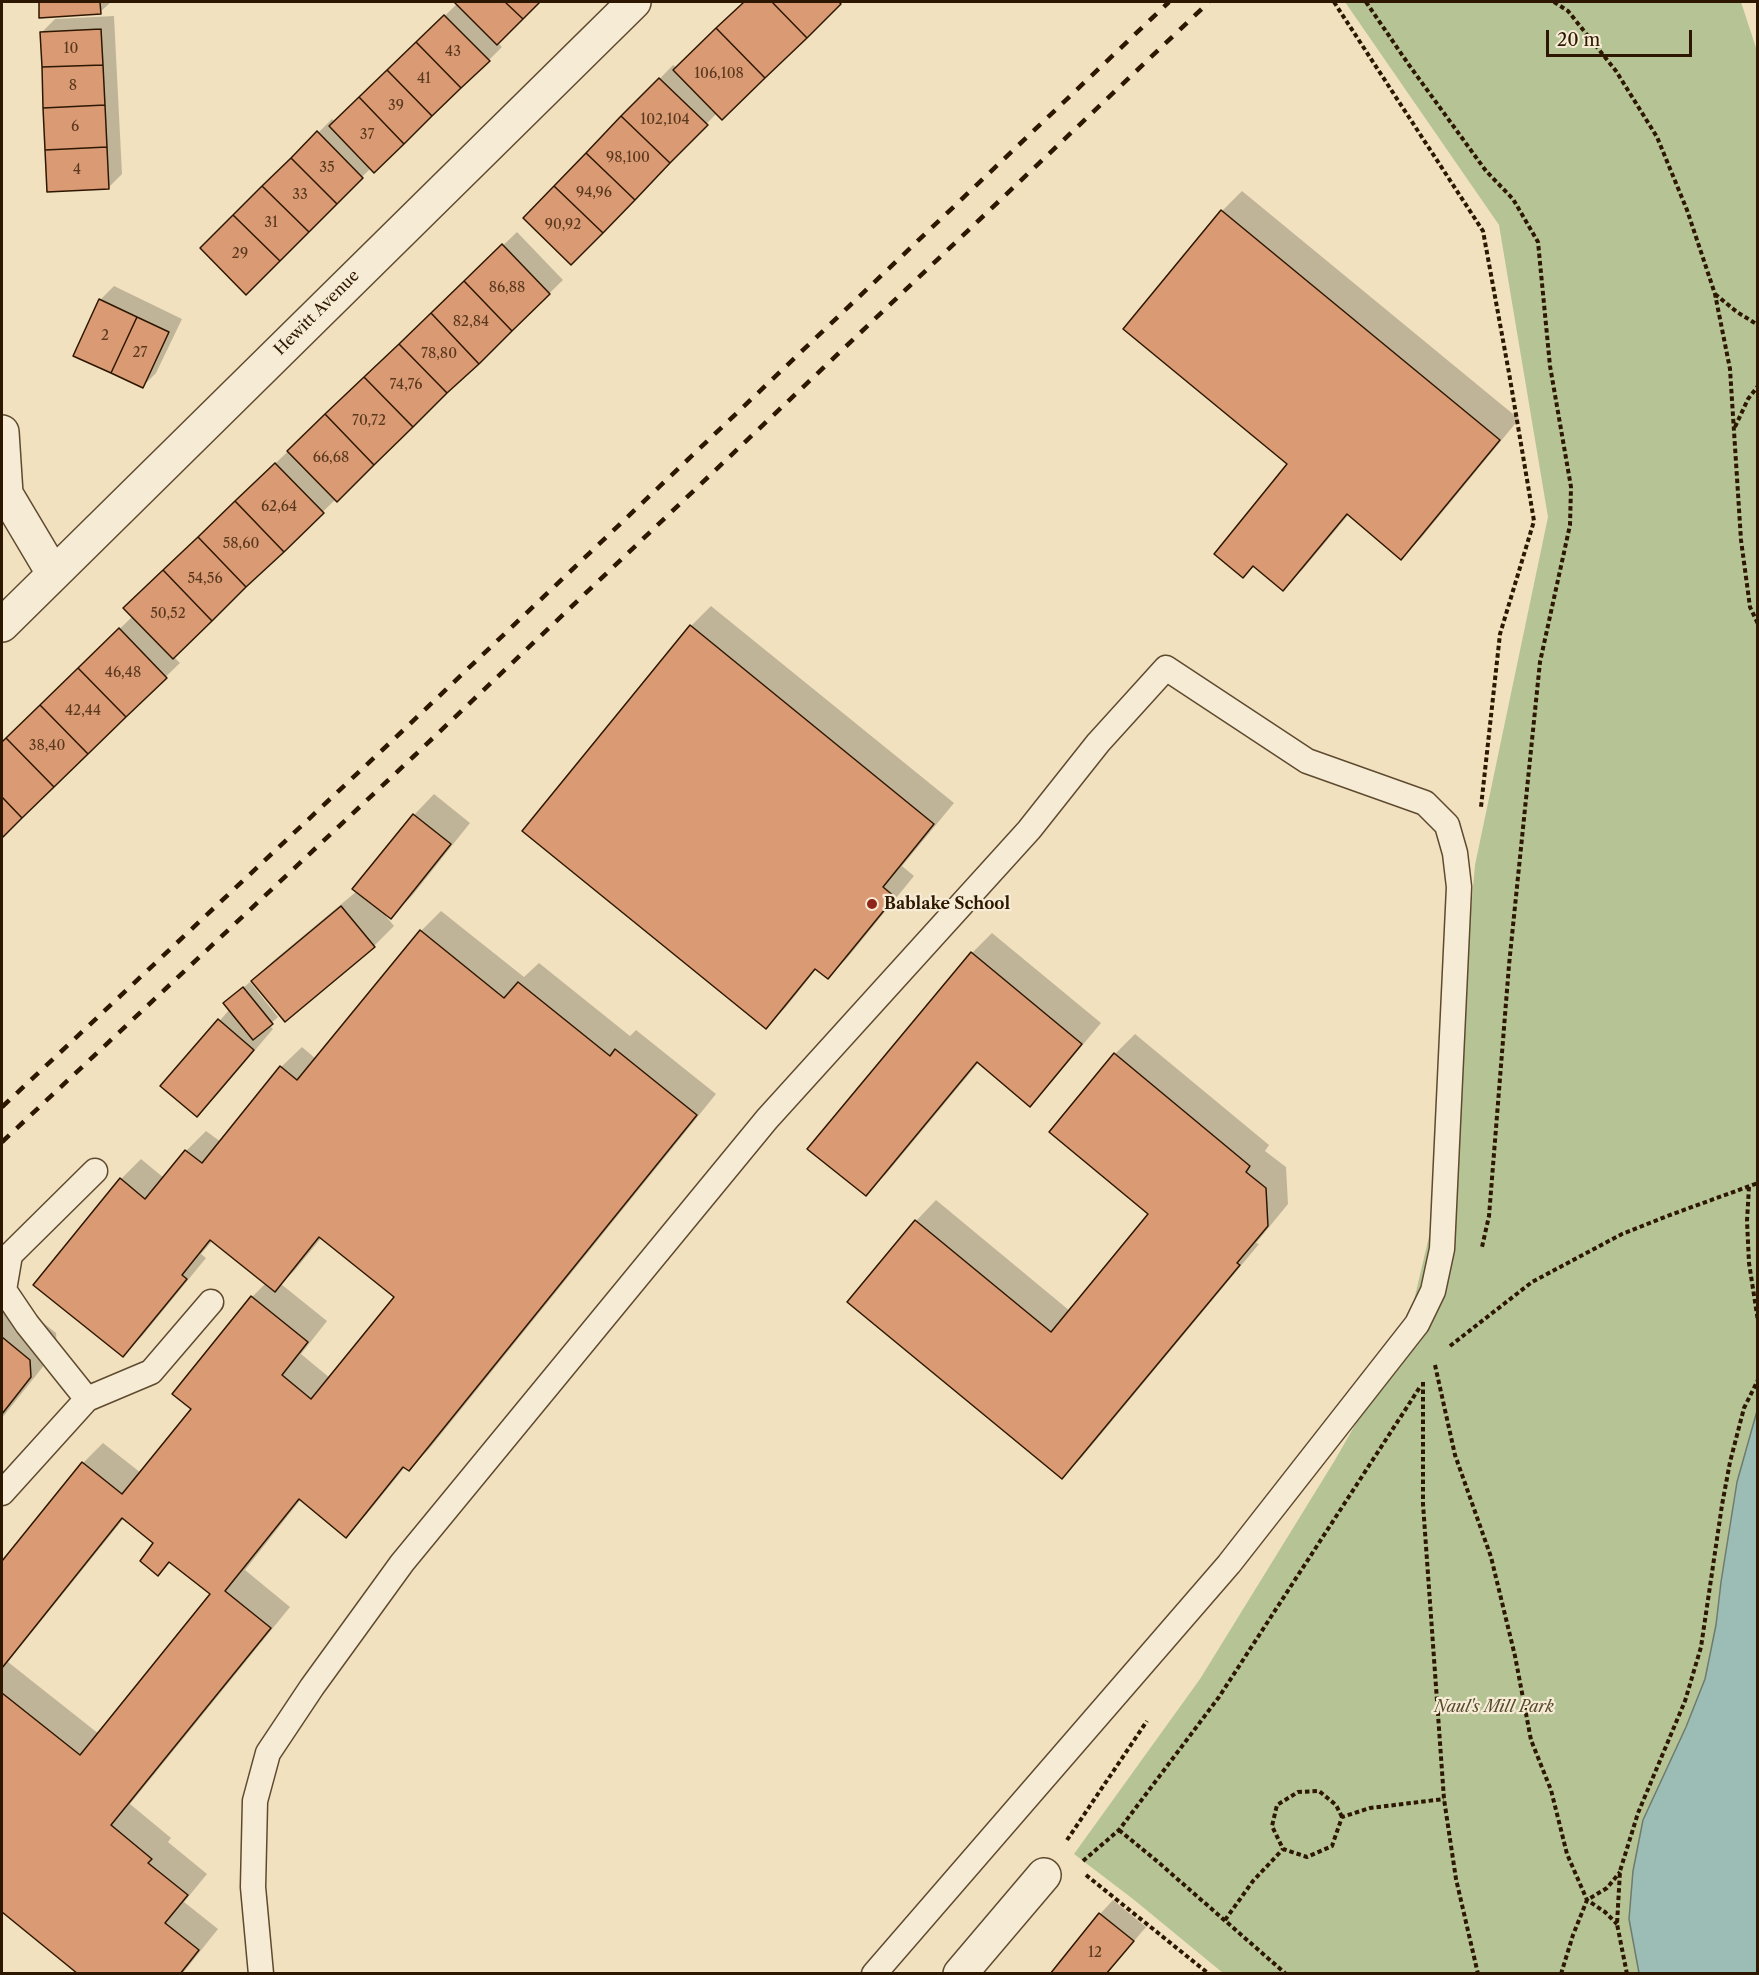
<!DOCTYPE html>
<style>
body{margin:0}
#map{position:relative;width:1759px;height:1975px;overflow:hidden;background:#f1e1bf;font-family:"Libre Caslon Text",serif}
canvas{display:block}
.frame{position:absolute;inset:0;border:3px solid #2e1700;pointer-events:none}
.scale{position:absolute;left:1546px;top:30px;width:146px;height:27px;box-sizing:border-box;border:3px solid #2e1700;border-top:0;padding-left:8px;font-size:18px;line-height:21px;white-space:nowrap;color:#2e1700;-webkit-text-stroke:4px #f6ecd5;paint-order:stroke}
</style>
<div id="map">
<canvas width="1759" height="1975"></canvas>
<div class="frame"></div>
<div class="scale">20 m</div>
</div>
<script>
const c = document.querySelector('canvas').getContext('2d');
c.lineJoin = 'round';
function fill(path, color) { c.fillStyle = color; c.fill(path, 'evenodd'); }
const shape = rows => new Path2D(rows.map(r => 'M' + r).join(''));
function stroke(path, color, width, dash) { c.strokeStyle = color; c.lineWidth = width; c.lineCap = dash ? 'butt' : 'round'; c.setLineDash(dash || []); c.stroke(path); }
function write(font, color, halo, rows, align = 'center') {
  c.font = font + ' "Libre Caslon Text",serif'; c.lineWidth = 4.5; c.setLineDash([]); c.textBaseline = 'middle'; c.strokeStyle = halo; c.fillStyle = color; for (const [text, x, y, turn = 0] of rows) {
    c.save(); c.translate(x, y); c.rotate((+turn || 0) * Math.PI / 180); c.textAlign = isNaN(turn) ? turn : align; if (halo) c.strokeText(text, 0, 0); c.fillText(text, 0, 0); c.restore();
  }
}
fill(shape([
 [1345,2,1741,2,1758,54,1757,1973,1223,1973,1133,1899,1074,1854,1200,1679,1335,1460,1387,1369,1411,1313,1431,1228,1454,1103,1475,865,1548,517,1499,225]
]), '#b6c495');
const water = shape([
 [1757,1411,1757,1973,1639,1973,1629,1919,1633,1871,1643,1820,1686,1727,1705,1679,1716,1625,1721,1582,1737,1482,1757,1411]
]);
fill(water, '#9bbdb6');
stroke(water, '#6f7b6d', 1.5);
fill(shape([
 [40,2,111,2,100,12,41,16],
 [456,2,538,2,497,42,502,47,489,60,371,168,246,292,202,248,332,119,335,122,458,3],
 [745,2,842,2,722,118,717,113,571,263,525,218,673,65,677,68],
 [114,16,122,174,108,188,42,32,55,19],
 [1242,191,1519,419,1421,538,1401,558,1349,514,1303,569,1283,589,1290,464,1222,211],
 [517,232,563,280,337,500,336,499,173,656,180,663,2,835,2,743,133,616,139,594],
 [114,286,182,319,156,373,143,386,100,300],
 [711,606,954,803,902,866,914,876,848,957,828,977,817,968,786,1007,766,1027,524,831,691,626],
 [434,794,470,823,411,897,390,917,384,914,394,926,374,946,253,981,273,961,357,891,355,889,414,815],
 [441,911,524,977,539,963,630,1036,636,1030,716,1094,429,1449,409,1469,405,1467,366,1515,346,1536,301,1499,245,1570,290,1607,130,1804,171,1838,168,1842,207,1874,184,1902,218,1929,182,1974,80,1974,2,1910,2,1564,83,1463,103,1443,141,1473,193,1409,252,1297,266,1283,213,1240,201,1254,206,1258,143,1335,123,1355,121,1179,141,1159,164,1178,186,1151,206,1131,221,1142,281,1067,302,1047,316,1059,421,931],
 [322,1237,396,1297,330,1378,301,1354,327,1321,281,1284,295,1270],
 [124,1518,155,1543,158,1574,171,1561,212,1594,99,1734,8,1662],
 [992,933,1101,1023,1050,1084,1030,1105,979,1062,886,1174,866,1194,972,953],
 [250,982,278,1017,269,1025,273,1029,217,1095,197,1115,162,1086,230,1009,232,997],
 [1135,1034,1269,1145,1265,1151,1286,1167,1288,1204,1256,1243,1259,1244,1082,1457,1062,1477,916,1221,936,1200,1070,1311,1150,1214,1115,1054],
 [2,1290,56,1333,57,1349,2,1418],
 [1113,1900,1146,1927,1106,1974,1051,1974,1100,1914]
]), '#0003');
const building = shape([
 [39,2,100,2,101,14,39,18,39,2],
 [454,2,505,2,523,19,497,45,454,2],
 [505,2,540,2,523,19,505,2],
 [744,2,772,2,807,38,765,78,716,28,744,2],
 [772,2,839,2,841,4,807,38,772,2],
 [444,15,490,61,461,88,416,42,444,15],
 [716,28,765,78,722,120,673,70,716,28],
 [101,29,103,65,42,67,40,32,101,29],
 [416,42,461,88,432,116,387,70,416,42],
 [103,65,105,105,43,108,42,67,103,65],
 [387,70,432,116,404,144,359,97,387,70],
 [659,78,708,125,670,163,621,116,659,78],
 [359,97,404,144,374,173,329,126,359,97],
 [105,105,107,147,45,150,43,108,105,105],
 [621,116,670,163,635,200,586,153,621,116],
 [317,131,363,178,337,204,291,158,317,131],
 [107,147,109,189,47,192,45,150,107,147],
 [586,153,635,200,603,233,554,186,586,153],
 [291,158,337,204,309,232,262,186,291,158],
 [262,186,309,232,280,261,233,215,262,186],
 [554,186,603,233,571,265,523,218,554,186],
 [1221,210,1500,440,1401,560,1347,514,1283,591,1253,566,1243,578,1214,554,1287,464,1123,329,1221,210],
 [233,215,280,261,246,295,200,248,233,215],
 [502,244,550,294,512,331,464,281,502,244],
 [464,281,512,331,479,364,431,313,464,281],
 [99,299,137,317,111,373,73,356,99,299],
 [431,313,479,364,447,393,399,344,431,313],
 [137,317,169,332,143,388,111,373,137,317],
 [399,344,447,393,413,427,364,377,399,344],
 [364,377,413,427,374,465,325,414,364,377],
 [325,414,374,465,337,502,287,451,325,414],
 [275,463,324,513,284,552,235,501,275,463],
 [235,501,284,552,246,587,198,537,235,501],
 [198,537,246,587,212,621,163,570,198,537],
 [163,570,212,621,173,659,123,608,163,570],
 [690,625,934,824,883,887,895,897,828,979,815,969,766,1029,522,831,690,625],
 [119,628,167,678,126,717,78,668,119,628],
 [78,668,126,717,88,754,40,705,78,668],
 [40,705,88,754,54,787,6,738,40,705],
 [6,738,54,787,22,818,2,797,2,742,6,738],
 [2,797,22,818,2,838,2,797],
 [413,814,451,844,391,919,352,889,413,814],
 [341,906,375,947,285,1022,251,981,341,906],
 [420,930,504,998,518,982,610,1056,615,1049,697,1115,409,1471,403,1467,346,1538,299,1499,225,1591,271,1628,111,1825,152,1859,148,1863,188,1895,165,1923,199,1950,180,1974,78,1974,2,1912,2,1693,80,1755,210,1594,169,1562,158,1576,140,1561,153,1543,122,1518,2,1668,2,1561,82,1462,122,1494,191,1409,172,1394,251,1296,308,1342,282,1375,311,1399,394,1297,319,1237,275,1292,210,1240,182,1275,187,1279,123,1357,33,1285,120,1178,145,1199,185,1150,202,1163,280,1066,297,1080,420,930],
 [971,952,1082,1044,1030,1107,977,1062,866,1196,807,1149,971,952],
 [243,987,273,1024,253,1040,223,1003,243,987],
 [218,1019,254,1050,197,1117,160,1086,218,1019],
 [1114,1053,1250,1166,1246,1172,1266,1188,1268,1226,1237,1263,1240,1265,1062,1479,847,1302,915,1220,1051,1332,1148,1214,1049,1132,1114,1053],
 [2,1337,30,1360,31,1377,2,1414,2,1337],
 [1099,1913,1134,1941,1106,1974,1050,1974,1099,1913]
]);
fill(building, '#d99a74');
stroke(building, '#2e1700', 1.5);
const service = shape([
 [87,1399,27,1324,4,1290,10,1255,95,1171],
 [2,1493,87,1399,151,1372,211,1302],
 [261,1974,253,1887,255,1801,268,1753,312,1687,402,1563,767,1119,1029,830,1098,743,1166,668,1307,761,1425,803,1447,825,1455,853,1459,887,1442,1249,1433,1291,1417,1324,1229,1564,874,1974]
]);
const minor = shape([
 [2,432,6,494,53,573],
 [2,625,634,2],
 [960,1974,1044,1875]
]);
stroke(service, '#5f4a30', 27);
stroke(minor, '#5f4a30', 36);
stroke(shape([
 [1334,2,1483,231,1509,373,1534,521,1500,634,1481,807],
 [1366,2,1409,65,1486,171,1513,199,1538,242,1550,366,1571,487,1570,525,1540,662,1509,965,1489,1216,1482,1247],
 [1554,2,1568,11,1616,71,1657,137,1687,210,1715,294,1730,369,1741,540,1750,607,1758,624],
 [1715,294,1737,312,1758,325],
 [1735,427,1748,399,1758,386],
 [1749,1187,1747,1221,1749,1263,1758,1321],
 [1450,1346,1532,1282,1622,1234,1670,1215,1758,1183],
 [1435,1365,1455,1455,1491,1557,1515,1656,1531,1740,1551,1790,1567,1854,1587,1900,1605,1912,1617,1924],
 [1423,1382,1423,1504,1444,1799,1456,1879,1478,1974],
 [1342,1817,1336,1805,1319,1791,1298,1792,1277,1805,1272,1826,1283,1849,1307,1857,1332,1846,1342,1817,1370,1808,1444,1799],
 [1119,1830,1158,1862,1286,1974],
 [1067,1840,1147,1721],
 [1083,1861,1119,1830,1219,1697,1420,1387],
 [1086,1875,1209,1974],
 [1225,1920,1253,1881,1283,1849],
 [1561,1974,1573,1935,1587,1900,1607,1888,1620,1872],
 [1627,1974,1617,1924,1620,1871,1638,1813,1685,1701,1701,1647,1722,1505,1730,1462,1744,1408,1758,1380]
]), '#2e1700', 4, [4.5, 3]);
stroke(service, '#f6ecd5', 24);
stroke(minor, '#f6ecd5', 33);
stroke(shape([
 [2,1107,394,739,1169,2],
 [2,1142,414,756,1209,2]
]), '#2e1700', 4.5, [10, 10]);
for (const [x, y, r, color] of [
 [872,904,6,"#8f2418"]
]) { const dot = new Path2D(); dot.arc(x, y, r, 0, 2 * Math.PI); c.fillStyle = color; c.fill(dot); stroke(dot, '#f6ecd5', 2); }
write('14px', '#59381d', null, [
 ["10",71,49],
 ["43",453,52],
 ["106,108",719,74],
 ["41",424,79],
 ["8",73,86],
 ["39",396,106],
 ["102,104",665,120],
 ["6",75,127],
 ["37",367,135],
 ["98,100",628,158],
 ["35",327,168],
 ["4",77,170],
 ["94,96",594,193],
 ["33",300,195],
 ["31",271,223],
 ["90,92",563,225],
 ["29",240,254],
 ["86,88",507,288],
 ["82,84",471,322],
 ["2",105,336],
 ["27",140,353],
 ["78,80",439,354],
 ["74,76",406,385],
 ["70,72",369,421],
 ["66,68",331,458],
 ["62,64",279,507],
 ["58,60",241,544],
 ["54,56",205,579],
 ["50,52",168,614],
 ["46,48",123,673],
 ["42,44",83,711],
 ["38,40",47,746],
 ["12",1095,1953]
]);
write('16px', '#2e1700', '#f6ecd5', [
 ["Hewitt Avenue",317,313,-45]
]);
write('bold 16px', '#2e1700', '#f6ecd5', [
 ["Bablake School",884,904]
], 'left');
write('italic 16px', '#574b2d', '#f6ecd5', [
 ["Naul's Mill Park",1494,1707]
]);
</script>
